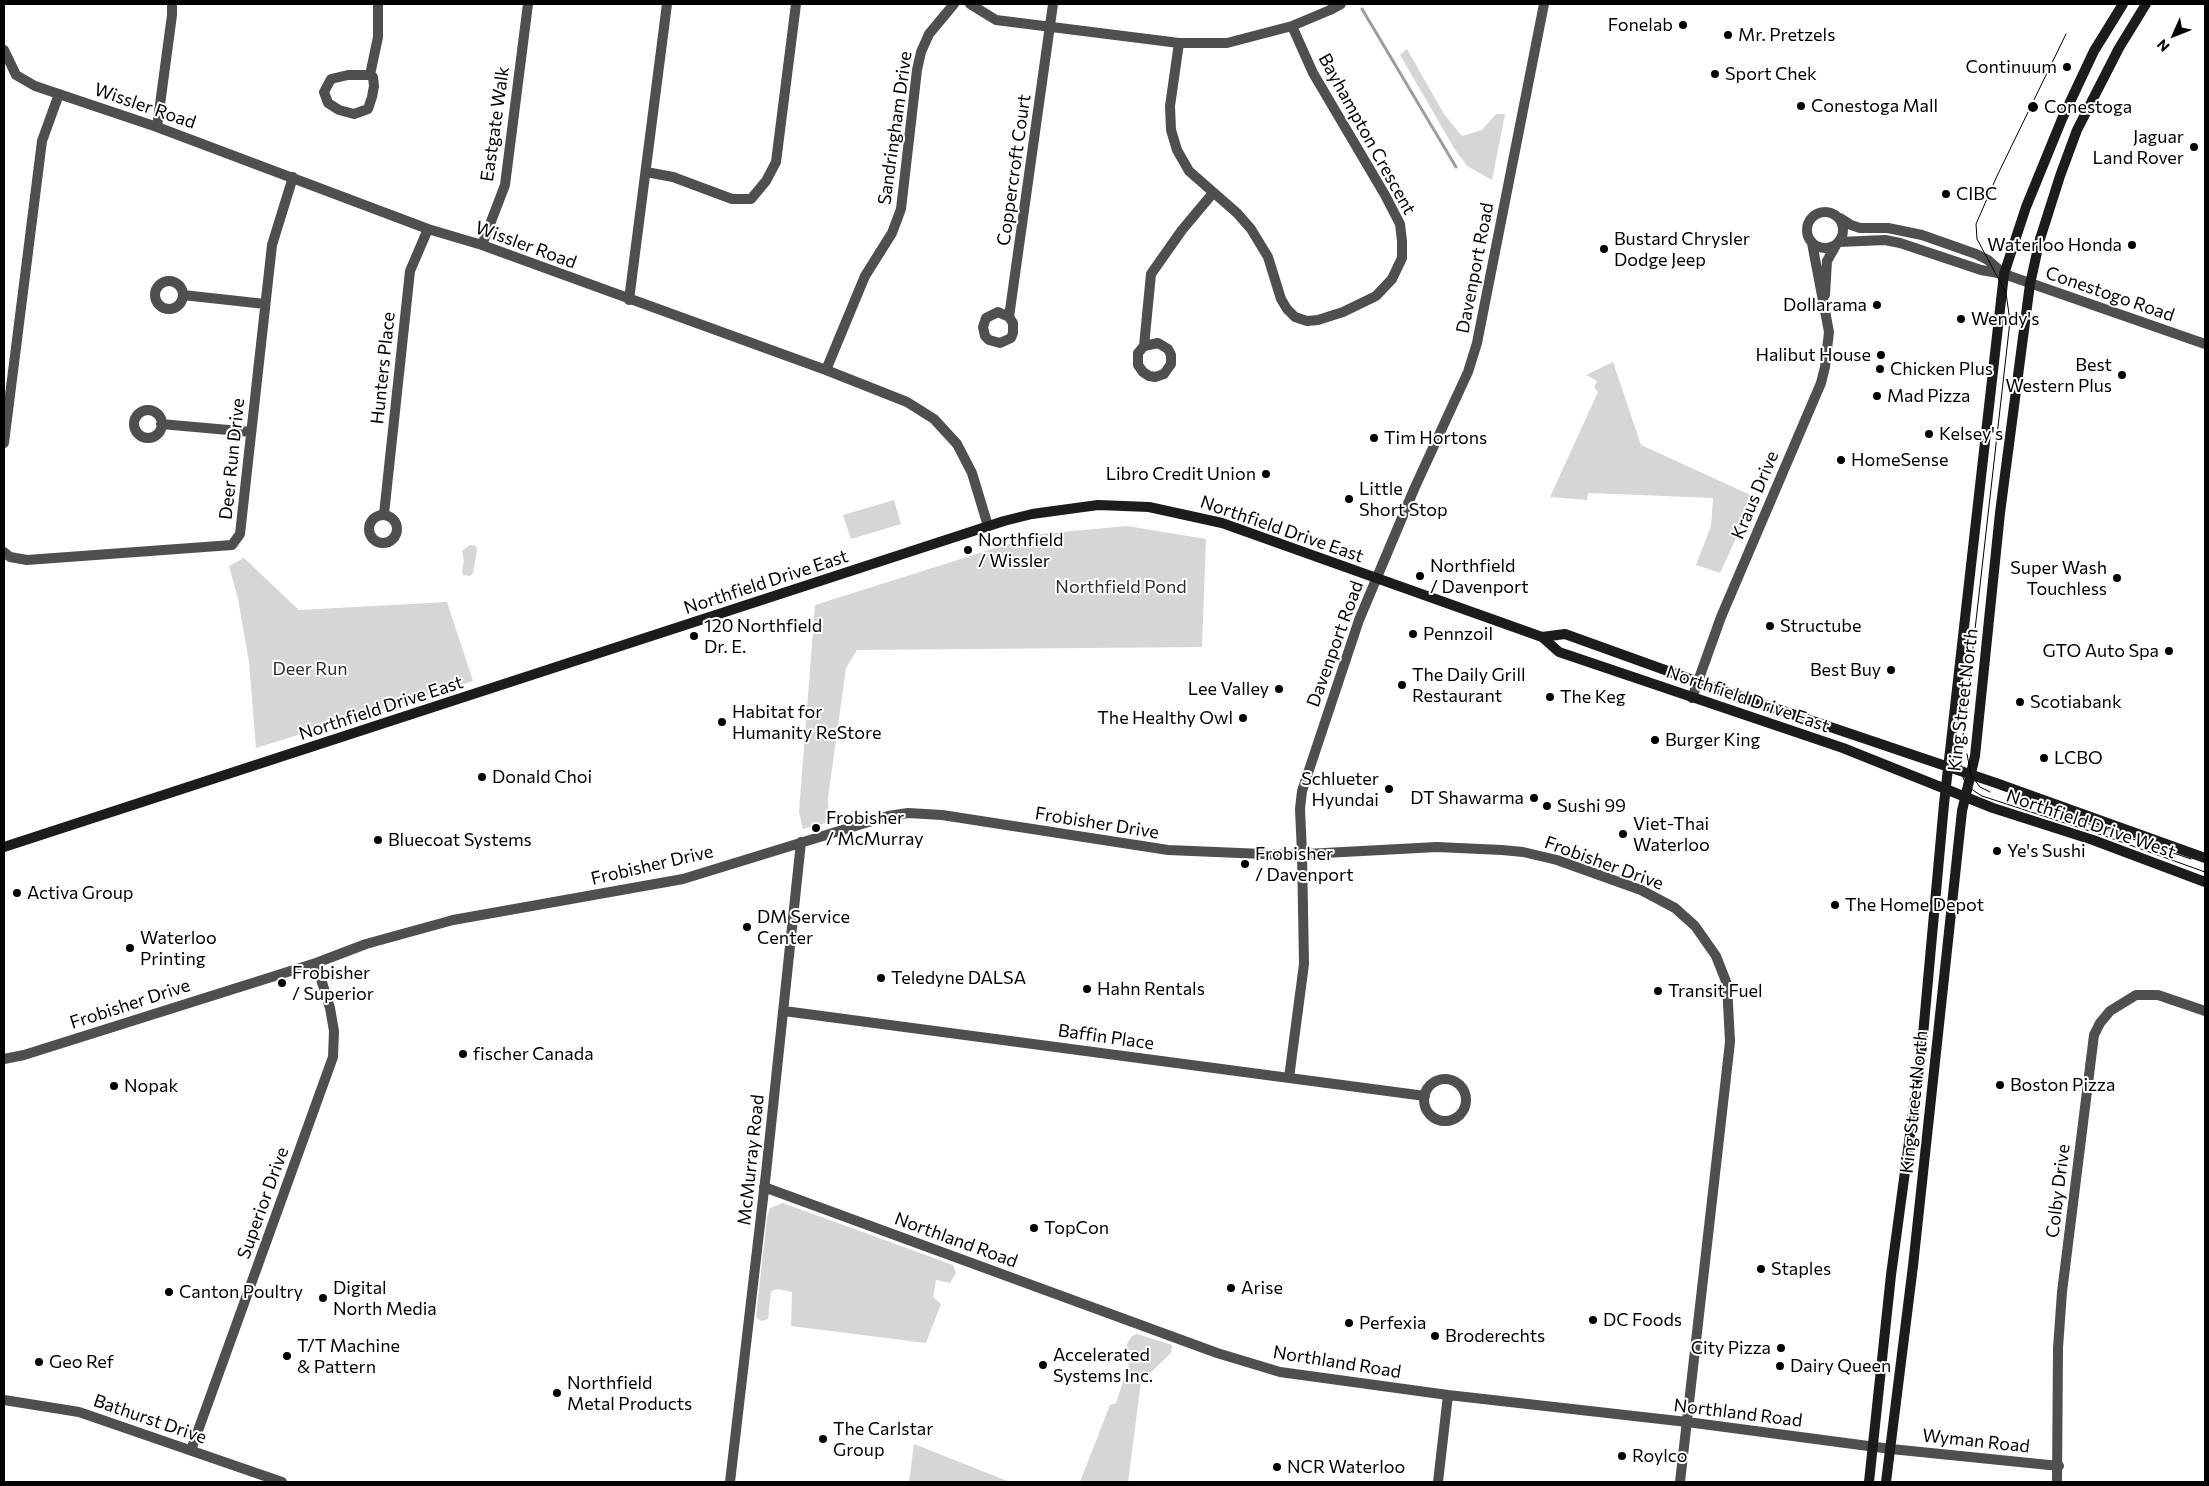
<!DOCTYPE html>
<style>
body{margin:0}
#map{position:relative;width:2209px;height:1486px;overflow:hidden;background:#fff;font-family:Commissioner,sans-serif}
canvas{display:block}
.frame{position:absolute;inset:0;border:5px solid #000;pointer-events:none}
.north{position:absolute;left:2149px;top:10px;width:50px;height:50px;-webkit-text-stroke:4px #fff;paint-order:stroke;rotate:226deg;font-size:14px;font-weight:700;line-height:20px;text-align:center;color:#000}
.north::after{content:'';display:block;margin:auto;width:18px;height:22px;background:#000;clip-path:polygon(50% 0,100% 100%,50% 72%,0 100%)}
</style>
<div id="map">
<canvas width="2209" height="1486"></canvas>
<div class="frame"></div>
<div class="north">N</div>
</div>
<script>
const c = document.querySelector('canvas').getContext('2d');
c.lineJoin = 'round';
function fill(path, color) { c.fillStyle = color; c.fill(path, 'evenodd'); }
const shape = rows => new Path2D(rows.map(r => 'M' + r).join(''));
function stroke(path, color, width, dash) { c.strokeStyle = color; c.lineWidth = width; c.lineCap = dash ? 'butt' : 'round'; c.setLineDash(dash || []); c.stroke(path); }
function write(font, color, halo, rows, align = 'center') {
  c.font = font + ' Commissioner,sans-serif'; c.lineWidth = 4; c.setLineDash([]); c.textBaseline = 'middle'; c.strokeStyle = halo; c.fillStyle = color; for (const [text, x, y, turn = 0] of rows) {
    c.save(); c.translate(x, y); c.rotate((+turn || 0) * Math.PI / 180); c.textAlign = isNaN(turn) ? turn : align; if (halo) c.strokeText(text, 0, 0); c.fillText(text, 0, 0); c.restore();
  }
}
fill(shape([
 [1407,49,1444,114,1462,136,1482,130,1496,114,1505,114,1492,180,1467,166,1454,148,1400,55],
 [1613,362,1641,445,1755,497,1720,573,1696,565,1711,526,1713,498,1588,493,1587,500,1550,497,1598,392,1594,387,1597,381,1586,375],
 [894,500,901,524,851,539,843,515],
 [1127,526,1206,539,1202,647,857,650,846,668,828,798,829,822,803,829,799,812,815,605,1040,534],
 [470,545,476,546,477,551,473,573,470,576,463,575,462,570,464,561,462,551],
 [244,558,299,610,447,602,473,681,256,748,249,662,238,599,229,566],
 [783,1203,953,1265,956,1273,950,1283,936,1280,933,1297,941,1304,926,1343,791,1326,792,1292,778,1289,771,1291,768,1319,761,1321,756,1317,767,1217,770,1208],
 [1137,1334,1172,1345,1171,1353,1141,1382,1128,1482,1080,1482,1110,1405,1116,1403,1130,1360,1124,1355,1127,1344,1132,1336],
 [914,1444,1010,1482,909,1482]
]), '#d6d6d6');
stroke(shape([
 [1362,9,1456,167]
]), '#9d9d9d', 3);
stroke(shape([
 [970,4,996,20,1179,43,1227,43,1292,26,1330,10,1341,4],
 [1179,43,1170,106,1171,130,1177,150,1189,171,1237,213,1251,229,1268,257,1281,299,1287,309,1295,317,1307,321,1318,320,1343,312,1376,296,1392,279,1402,258,1402,241,1400,224,1385,195,1313,73,1292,26],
 [4,50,16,75,35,86,157,127,428,229,482,245,826,370,907,402,934,419,957,444,972,473,988,526],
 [370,75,348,75,331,79,324,92,328,103,339,110,354,114,368,109,372,97,374,86,373,77,370,75,378,37,378,4],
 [157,127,172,15,172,4],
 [646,172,673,177,732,199,751,199,766,181,776,162,796,4],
 '1807 230a18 18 0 1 1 36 0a18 18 0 1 1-36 0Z',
 [1840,218,1851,225,1860,228,1888,228,1922,235,1976,254,1988,260,2004,274],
 [1839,242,1885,240,1900,243,1981,270,2004,274,2205,344],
 [482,245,505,185,528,4],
 '155 295a14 14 0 1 1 28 0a14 14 0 1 1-28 0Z',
 [183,295,265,304],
 [1825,295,1827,261,1836,245],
 [629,300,667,4],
 [1009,317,998,312,986,318,983,327,985,336,989,340,1000,343,1011,338,1013,333,1013,323,1009,317,1053,4],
 [1144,346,1158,343,1168,349,1171,355,1171,364,1164,374,1155,377,1149,376,1143,372,1138,365,1138,353,1144,346,1151,274,1182,230,1213,193],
 [826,370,865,276,892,233,901,209,917,70,921,52,929,34,954,4],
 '134 424a14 14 0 1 1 28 0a14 14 0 1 1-28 0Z',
 [161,424,251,432],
 [4,443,42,141,59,94],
 [384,514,410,271,428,229],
 '369 529a14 14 0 1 1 28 0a14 14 0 1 1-28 0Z',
 [4,552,10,557,27,560,232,545,240,534,272,245,293,177],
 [1692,698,1721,617,1821,383,1825,367,1829,332,1812,243],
 [784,1011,1425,1096],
 [4,1059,24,1055,316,963,366,944,453,920,683,879,888,816,908,813,942,815,1168,850,1287,855,1437,847,1502,850,1523,852,1557,860,1641,890,1675,908,1695,926,1716,956,1727,984,1730,1042,1680,1482],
 [1289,1078,1304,964,1302,853],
 '1424 1100a21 21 0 1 1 42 0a21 21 0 1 1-42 0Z',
 [764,1187,1217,1353,1280,1372,1448,1395,1687,1422,1891,1449,2059,1466],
 [4,1400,79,1412,282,1482],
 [191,1450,333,1057,334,1031,330,1008,316,963],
 [730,1482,766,1173,801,842],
 [1438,1482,1448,1395],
 [2057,1482,2058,1348,2062,1292,2094,1035,2100,1023,2110,1011,2136,995,2158,995,2205,1011]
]), '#4f4f4f', 10);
stroke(shape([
 [1302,853,1300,809,1302,791,1359,620,1415,487,1468,372,1477,343,1544,4]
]), '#4f4f4f', 10);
stroke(shape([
 [1542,637,1565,634,1715,688,1996,783,2205,858],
 [4,847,1004,521,1032,514,1098,505,1149,507,1222,523,1542,637,1559,652,1843,748,1993,808,2093,840,2205,882],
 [1869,1482,1891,1275,1922,1046,1944,804,2004,274,2026,207,2062,119,2094,51,2123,4],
 [1886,1482,1913,1266,1962,811,1975,756,2000,513,2030,284,2040,239,2060,176,2077,130,2119,48,2146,4]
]), '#1c1c1c', 10);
stroke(shape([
 [2066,34,1997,176,1976,224,1977,239,2006,293,2010,321,1961,753,1961,772,1964,780,1971,789,1982,796,2102,835,2205,872],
 [1967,754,1971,775,1980,787,1990,792],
 [2066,816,2191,859]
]), '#000', 1);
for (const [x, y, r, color] of [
 [1683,25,5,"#000"],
 [1728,35,5,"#000"],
 [2067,67,5,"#000"],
 [1715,74,5,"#000"],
 [1801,106,5,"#000"],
 [2033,107,6,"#000"],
 [2194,147,5,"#000"],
 [1946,194,5,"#000"],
 [2132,245,5,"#000"],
 [1604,249,5,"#000"],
 [1877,305,5,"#000"],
 [1961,319,5,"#000"],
 [1881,355,5,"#000"],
 [1880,369,5,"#000"],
 [2122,375,5,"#000"],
 [1877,396,5,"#000"],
 [1929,434,5,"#000"],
 [1374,438,5,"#000"],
 [1841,460,5,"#000"],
 [1266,474,5,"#000"],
 [1349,499,5,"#000"],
 [968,550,5,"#000"],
 [1420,576,5,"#000"],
 [2117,578,5,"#000"],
 [1770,626,5,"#000"],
 [1413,634,5,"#000"],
 [694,636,5,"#000"],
 [2169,651,5,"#000"],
 [1891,670,5,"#000"],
 [1402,685,5,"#000"],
 [1279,689,5,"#000"],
 [1550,697,5,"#000"],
 [2020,702,5,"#000"],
 [1243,718,5,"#000"],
 [722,722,5,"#000"],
 [1655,740,5,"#000"],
 [2044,758,5,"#000"],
 [482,777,5,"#000"],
 [1389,789,5,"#000"],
 [1534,798,5,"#000"],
 [1547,806,5,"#000"],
 [816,828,5,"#000"],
 [1623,834,5,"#000"],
 [378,840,5,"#000"],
 [1997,851,5,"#000"],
 [1245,864,5,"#000"],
 [17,893,5,"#000"],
 [1835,905,5,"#000"],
 [747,927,5,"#000"],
 [130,948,5,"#000"],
 [881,978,5,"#000"],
 [282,983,5,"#000"],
 [1087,989,5,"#000"],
 [1658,991,5,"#000"],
 [463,1054,5,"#000"],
 [2000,1085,5,"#000"],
 [114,1086,5,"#000"],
 [1034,1228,5,"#000"],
 [1761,1269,5,"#000"],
 [1231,1288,5,"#000"],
 [169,1292,5,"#000"],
 [323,1298,5,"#000"],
 [1593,1320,5,"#000"],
 [1349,1323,5,"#000"],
 [1435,1336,5,"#000"],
 [1781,1348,5,"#000"],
 [287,1356,5,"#000"],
 [39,1362,5,"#000"],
 [1043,1365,5,"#000"],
 [1780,1366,5,"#000"],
 [557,1393,5,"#000"],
 [823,1439,5,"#000"],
 [1622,1456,5,"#000"],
 [1277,1467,5,"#000"]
]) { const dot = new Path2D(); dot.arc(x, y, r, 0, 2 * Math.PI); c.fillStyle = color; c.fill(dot); stroke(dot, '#fff', 2); }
write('18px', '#000', '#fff', [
 ["Fonelab",1673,25,"right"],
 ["Mr. Pretzels",1738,35],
 ["Continuum",2057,67,"right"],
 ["Sport Chek",1725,74],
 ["Conestoga Mall",1811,106],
 ["Conestoga",2044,107],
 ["Jaguar",2184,137,"right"],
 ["Land Rover",2184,158,"right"],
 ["CIBC",1956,194],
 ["Bustard Chrysler",1614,239],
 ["Dodge Jeep",1614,260],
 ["Waterloo Honda",2122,245,"right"],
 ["Dollarama",1867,305,"right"],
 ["Wendy's",1971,319],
 ["Halibut House",1871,355,"right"],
 ["Best",2112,365,"right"],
 ["Western Plus",2112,386,"right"],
 ["Chicken Plus",1890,369],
 ["Mad Pizza",1887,396],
 ["Kelsey's",1939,434],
 ["Tim Hortons",1384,438],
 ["HomeSense",1851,460],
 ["Libro Credit Union",1256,474,"right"],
 ["Little",1359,489],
 ["Short Stop",1359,510],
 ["Northfield",978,540],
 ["/ Wissler",978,561],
 ["Northfield",1430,566],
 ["/ Davenport",1430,587],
 ["Super Wash",2107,568,"right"],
 ["Touchless",2107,589,"right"],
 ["120 Northfield",704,626],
 ["Dr. E.",704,647],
 ["Structube",1780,626],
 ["Pennzoil",1423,634],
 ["GTO Auto Spa",2159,651,"right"],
 ["Best Buy",1881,670,"right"],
 ["The Daily Grill",1412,675],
 ["Restaurant",1412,696],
 ["Lee Valley",1269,689,"right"],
 ["The Keg",1560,697],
 ["Scotiabank",2030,702],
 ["Habitat for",732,712],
 ["Humanity ReStore",732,733],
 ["The Healthy Owl",1233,718,"right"],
 ["Burger King",1665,740],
 ["LCBO",2054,758],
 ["Donald Choi",492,777],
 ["Schlueter",1379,779,"right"],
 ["Hyundai",1379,800,"right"],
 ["DT Shawarma",1524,798,"right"],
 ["Sushi 99",1557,806],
 ["Frobisher",826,818],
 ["/ McMurray",826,839],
 ["Viet-Thai",1633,824],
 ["Waterloo",1633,845],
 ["Bluecoat Systems",388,840],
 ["Ye's Sushi",2007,851],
 ["Frobisher",1255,854],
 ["/ Davenport",1255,875],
 ["Activa Group",27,893],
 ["The Home Depot",1845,905],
 ["DM Service",757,917],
 ["Center",757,938],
 ["Waterloo",140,938],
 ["Printing",140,959],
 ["Frobisher",292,973],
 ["/ Superior",292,994],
 ["Teledyne DALSA",891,978],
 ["Hahn Rentals",1097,989],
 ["Transit Fuel",1668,991],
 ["fischer Canada",473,1054],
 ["Boston Pizza",2010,1085],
 ["Nopak",124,1086],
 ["TopCon",1044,1228],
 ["Staples",1771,1269],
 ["Digital",333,1288],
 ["North Media",333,1309],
 ["Arise",1241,1288],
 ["Canton Poultry",179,1292],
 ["DC Foods",1603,1320],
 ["Perfexia",1359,1323],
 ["Broderechts",1445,1336],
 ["T/T Machine",297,1346],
 ["& Pattern",297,1367],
 ["City Pizza",1771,1348,"right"],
 ["Accelerated",1053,1355],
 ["Systems Inc.",1053,1376],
 ["Geo Ref",49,1362],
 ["Dairy Queen",1790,1366],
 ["Northfield",567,1383],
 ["Metal Products",567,1404],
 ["The Carlstar",833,1429],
 ["Group",833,1450],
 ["Roylco",1632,1456],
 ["NCR Waterloo",1287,1467]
], 'left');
write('18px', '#000', '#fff', [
 ["Wissler Road",145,106,19],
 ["Eastgate Walk",495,124,-82],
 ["Sandringham Drive",895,128,-82],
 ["Bayhampton Crescent",1367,134,61],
 ["Coppercroft Court",1014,170,-82],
 ["Wissler Road",526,245,20],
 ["Davenport Road",1475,268,-79],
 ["Conestogo Road",2110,294,19],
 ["Hunters Place",383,368,-84],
 ["Deer Run Drive",232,459,-84],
 ["Kraus Drive",1755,495,-67],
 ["Northfield Drive East",1282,529,19],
 ["Northfield Drive East",766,582,-18],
 ["Davenport Road",1335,644,-70],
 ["Northfield Drive East",1748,699,19],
 ["King Street North",1963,700,-83],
 ["Northfield Drive East",381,708,-18],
 ["Frobisher Drive",1097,823,9],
 ["Northfield Drive West",2091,824,19],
 ["Frobisher Drive",1604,863,20],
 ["Frobisher Drive",652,865,-13],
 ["Frobisher Drive",130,1004,-18],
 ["Baffin Place",1106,1037,8],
 ["King Street North",1914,1102,-84],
 ["McMurray Road",751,1160,-84],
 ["Colby Drive",2058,1191,-83],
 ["Superior Drive",263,1203,-70],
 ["Northland Road",956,1240,20],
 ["Northland Road",1337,1362,9],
 ["Northland Road",1738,1413,7],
 ["Bathurst Drive",150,1419,19],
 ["Wyman Road",1976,1441,6]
]);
write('18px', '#2d2d2d', '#fff', [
 ["Northfield Pond",1121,587],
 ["Deer Run",310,669]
]);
</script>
